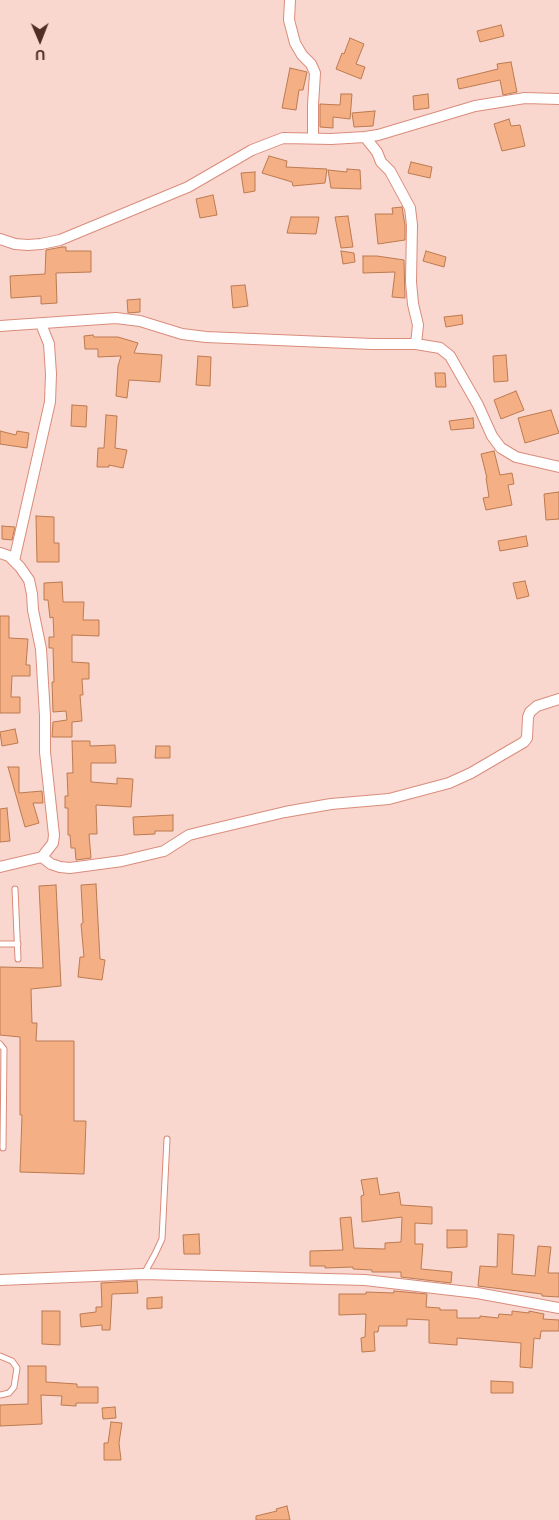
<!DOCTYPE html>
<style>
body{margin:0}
#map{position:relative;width:559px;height:1520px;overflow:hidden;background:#f9d7cf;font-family:Helvetica,sans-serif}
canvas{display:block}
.north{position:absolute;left:15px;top:15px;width:50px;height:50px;-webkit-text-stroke:4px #f9d7cf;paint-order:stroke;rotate:179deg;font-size:14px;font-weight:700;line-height:20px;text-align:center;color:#4f2e27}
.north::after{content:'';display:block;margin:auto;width:18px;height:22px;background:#4f2e27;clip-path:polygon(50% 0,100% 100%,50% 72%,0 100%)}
</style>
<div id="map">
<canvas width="559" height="1520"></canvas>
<div class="north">U</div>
</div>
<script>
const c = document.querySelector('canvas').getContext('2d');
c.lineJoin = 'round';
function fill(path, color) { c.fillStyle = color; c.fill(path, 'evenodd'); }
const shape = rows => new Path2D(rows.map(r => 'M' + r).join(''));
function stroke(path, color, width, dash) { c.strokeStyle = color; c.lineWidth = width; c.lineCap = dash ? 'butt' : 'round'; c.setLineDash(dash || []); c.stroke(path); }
const building = shape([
 [501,25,504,36,480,42,477,31,501,25],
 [350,38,364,44,356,64,365,67,361,79,336,69,342,53,344,54,350,38],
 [511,62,517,92,503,95,500,80,459,89,457,79,498,69,497,64,511,62],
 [290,68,307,72,303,90,299,90,296,110,282,108,290,68],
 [341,94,352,94,350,119,333,117,333,128,320,127,320,104,340,105,341,94],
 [428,94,429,108,414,110,413,96,428,94],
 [375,111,373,126,354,127,352,113,375,111],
 [509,119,511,126,520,125,525,146,502,151,494,124,509,119],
 [269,156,287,161,286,167,327,169,325,183,293,186,292,182,262,173,269,156],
 [411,162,432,167,430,178,408,173,411,162],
 [347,169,360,170,361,189,331,188,328,170,347,172,347,169],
 [255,172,255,191,244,193,241,173,255,172],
 [213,195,217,215,200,218,196,199,213,195],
 [402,207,405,225,405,240,378,244,375,214,393,214,392,208,402,207],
 [348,216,353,247,341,248,335,217,348,216],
 [291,217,319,217,316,234,287,233,291,217],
 [62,247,66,247,66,251,91,251,91,272,56,273,57,303,41,304,41,296,11,298,10,276,45,274,46,250,62,247],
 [341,251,354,253,355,262,343,264,341,251],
 [426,251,446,257,444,267,423,261,426,251],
 [363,256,377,256,404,260,405,298,392,297,395,272,363,273,363,256],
 [245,285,248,306,233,308,231,286,245,285],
 [140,299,140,312,128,313,127,300,140,299],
 [462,315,463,324,446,327,444,317,462,315],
 [93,335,94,337,118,337,138,343,134,353,162,355,160,382,129,380,127,398,116,396,118,366,121,356,98,357,98,349,85,349,84,336,93,335],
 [506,355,508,381,494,382,493,356,506,355],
 [198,356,211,357,210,386,196,385,198,356],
 [435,373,445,373,446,387,436,387,435,373],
 [516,391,524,410,501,419,494,400,516,391],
 [72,405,87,406,86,427,71,426,72,405],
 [551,410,559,433,525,443,518,418,551,410],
 [106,415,117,416,115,448,127,450,123,468,109,465,109,467,97,467,98,448,104,448,106,415],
 [473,418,474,428,451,430,449,421,473,418],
 [0,431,16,435,17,431,29,433,27,448,0,444,0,431],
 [494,451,500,475,512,473,514,484,508,485,512,505,486,510,483,498,489,497,486,478,487,478,481,454,494,451],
 [559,492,559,519,546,520,544,494,559,492],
 [36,516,54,517,54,543,59,543,59,562,37,562,36,516],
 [2,526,15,527,12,540,2,539,2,526],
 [526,536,528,546,500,551,498,541,526,536],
 [525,581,529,596,517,599,513,583,525,581],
 [62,582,63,602,84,602,83,620,99,620,99,636,72,635,72,662,89,663,89,679,82,679,83,695,80,695,82,721,72,722,72,737,52,737,53,722,67,720,66,711,53,712,52,682,54,682,53,648,49,648,49,637,54,637,53,617,50,618,48,600,44,600,44,583,62,582],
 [0,616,9,616,9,638,28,639,26,665,30,665,30,676,12,676,11,697,20,697,20,713,0,713,0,616],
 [15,729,18,743,2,746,0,732,15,729],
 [72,741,90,741,90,746,115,745,116,763,91,763,91,782,117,784,117,778,133,779,131,807,96,805,97,834,89,834,91,858,76,860,75,848,71,848,70,835,68,835,68,808,65,808,65,796,68,796,67,773,73,773,72,741],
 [156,746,170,746,170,758,155,758,156,746],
 [8,767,19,767,19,793,42,791,43,803,33,803,39,823,25,827,8,767],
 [7,808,10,841,0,842,0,809,7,808],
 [173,815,173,831,155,831,155,834,134,835,133,817,173,815],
 [96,884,100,959,105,960,102,980,78,977,80,957,84,957,81,924,83,923,81,885,96,884],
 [56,885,61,986,31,989,32,1023,37,1023,36,1041,74,1041,74,1121,86,1121,84,1174,20,1172,22,1115,20,1115,20,1037,0,1035,0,967,43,968,39,886,56,885],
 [377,1178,380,1195,399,1192,401,1205,432,1207,432,1224,415,1223,415,1244,423,1244,421,1269,452,1272,451,1283,401,1277,401,1272,372,1272,372,1270,353,1269,353,1267,325,1268,325,1266,310,1266,310,1251,343,1250,340,1218,351,1217,354,1248,385,1249,385,1243,401,1242,402,1217,362,1222,361,1196,364,1195,361,1180,377,1178],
 [447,1230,467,1230,467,1247,447,1248,447,1230],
 [199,1234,200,1254,184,1254,183,1235,199,1234],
 [498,1234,514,1235,512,1274,535,1276,538,1246,551,1247,548,1273,559,1273,559,1297,542,1296,542,1294,478,1286,480,1266,497,1267,498,1234],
 [137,1281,138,1293,112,1294,110,1330,102,1330,102,1325,81,1327,80,1314,96,1312,96,1307,102,1307,101,1283,137,1281],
 [394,1291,427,1294,426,1307,440,1308,440,1310,457,1310,457,1318,480,1318,480,1316,498,1318,499,1314,512,1315,512,1311,529,1313,529,1311,544,1314,543,1319,559,1320,559,1331,541,1331,540,1339,534,1338,532,1368,520,1367,521,1343,457,1338,457,1345,429,1343,429,1320,407,1319,407,1326,379,1326,378,1332,374,1332,375,1351,362,1352,361,1338,365,1337,366,1314,339,1315,339,1294,366,1294,366,1292,394,1293,394,1291],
 [162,1297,162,1308,147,1309,147,1298,162,1297],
 [42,1311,60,1311,60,1345,42,1344,42,1311],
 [28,1366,46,1366,46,1382,77,1384,77,1387,98,1387,98,1403,76,1403,76,1406,61,1405,62,1396,41,1395,42,1424,0,1426,0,1405,28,1404,28,1366],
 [491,1381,513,1382,513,1393,491,1393,491,1381],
 [115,1407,116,1418,103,1419,102,1408,115,1407],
 [111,1422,122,1423,119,1443,121,1460,104,1460,104,1443,108,1443,111,1422],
 [287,1506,290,1520,256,1520,256,1516,277,1511,276,1509,287,1506]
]);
fill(building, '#f4af84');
stroke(building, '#bc7a50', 1);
const lane = shape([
 [15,889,18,959],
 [0,944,18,944],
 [0,1044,4,1049,3,1148],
 [144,1274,155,1254,162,1239,167,1139],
 [0,1356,12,1361,17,1368,14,1387,9,1393,0,1395]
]);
const street = shape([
 [290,0,289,20,295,43,302,55,311,64,315,73,313,105,313,138],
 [365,137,377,152,381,162,390,171,410,208,412,225,411,282,413,304,418,325,416,344],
 [0,239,15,244,28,245,41,244,60,240,188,187,252,150,283,138,331,139,365,137,378,135,475,106,525,98,559,99],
 [0,326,116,318,140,321,182,334,206,337,372,344,416,344,440,348,450,356,478,405,492,436,501,448,516,457,559,467],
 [0,553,9,556,20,567,29,580,32,594,33,610,41,649,45,716,45,752,54,835,53,843,42,857,0,867],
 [14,561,50,402,51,374,49,344,41,324],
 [42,857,51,864,60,867,70,868,122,861,164,851,189,835,205,831,285,812,331,804,389,799,449,783,471,773,524,742,527,738,528,717,530,712,537,706,559,699],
 [0,1280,143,1274,365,1280,477,1293,559,1308]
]);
stroke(lane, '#da8c7b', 7);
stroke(street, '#da8c7b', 12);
stroke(lane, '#fff', 5);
stroke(street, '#fff', 10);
</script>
